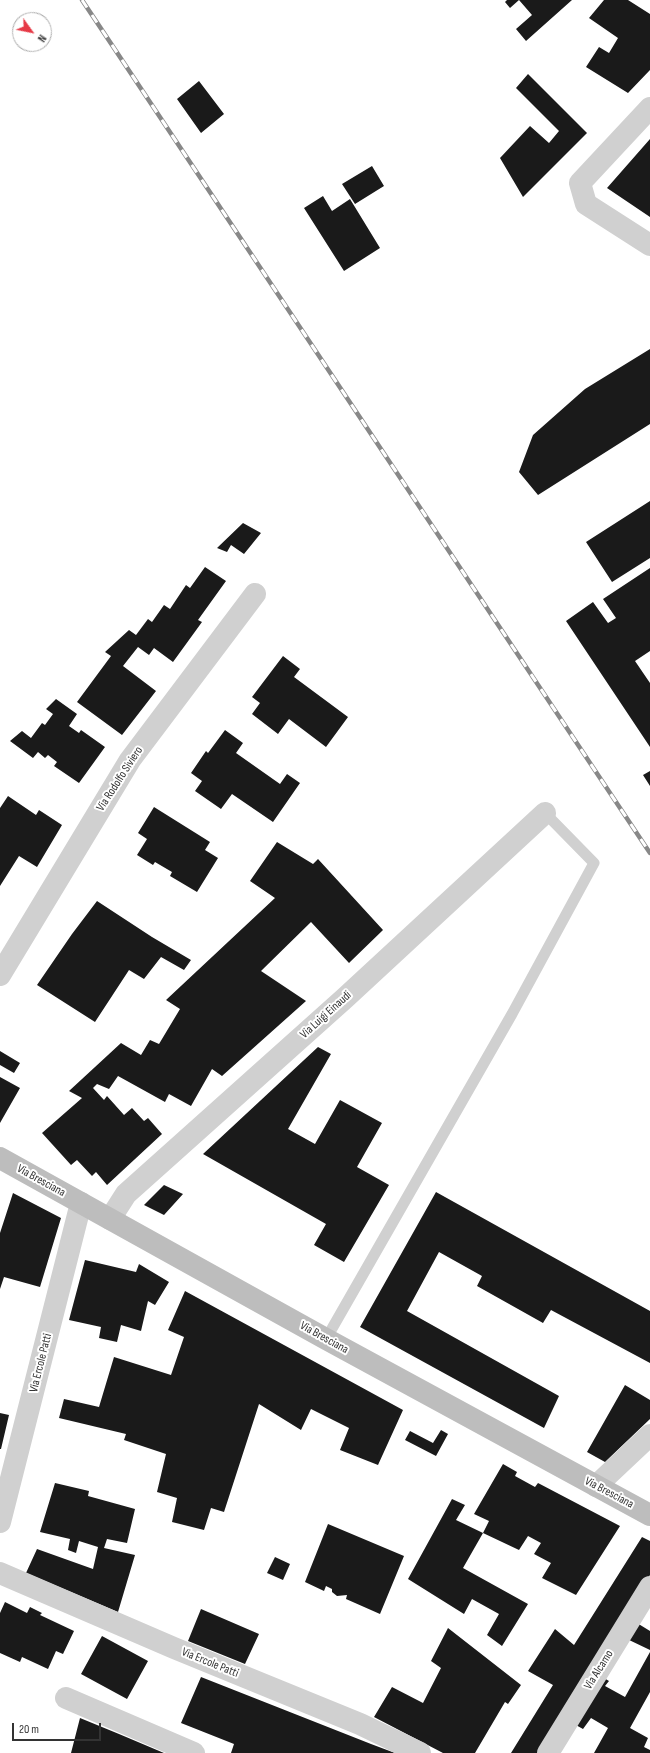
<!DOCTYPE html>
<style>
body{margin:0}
#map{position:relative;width:650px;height:1753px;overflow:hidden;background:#fff;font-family:"Sofia Sans Condensed",sans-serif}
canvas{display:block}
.north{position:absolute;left:12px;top:12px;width:40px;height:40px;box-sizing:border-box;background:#fff;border:1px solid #adadad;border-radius:50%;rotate:123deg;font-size:11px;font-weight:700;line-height:16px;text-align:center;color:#333}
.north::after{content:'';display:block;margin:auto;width:14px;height:18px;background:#e63946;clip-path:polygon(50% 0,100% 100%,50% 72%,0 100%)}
.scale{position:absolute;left:12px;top:1723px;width:89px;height:18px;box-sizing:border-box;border:2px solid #333;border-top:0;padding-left:5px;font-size:12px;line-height:14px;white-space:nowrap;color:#333;-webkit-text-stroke:3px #fff;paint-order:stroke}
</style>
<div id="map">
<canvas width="650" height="1753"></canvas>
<div class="north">N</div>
<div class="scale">20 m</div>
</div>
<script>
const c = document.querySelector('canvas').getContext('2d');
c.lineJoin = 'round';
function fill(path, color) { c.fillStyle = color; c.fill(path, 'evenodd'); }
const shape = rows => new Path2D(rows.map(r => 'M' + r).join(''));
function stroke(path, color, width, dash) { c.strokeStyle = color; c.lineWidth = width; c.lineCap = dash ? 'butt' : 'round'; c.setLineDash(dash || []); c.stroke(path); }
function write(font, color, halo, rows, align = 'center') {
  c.font = font + ' "Sofia Sans Condensed",sans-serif'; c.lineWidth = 4; c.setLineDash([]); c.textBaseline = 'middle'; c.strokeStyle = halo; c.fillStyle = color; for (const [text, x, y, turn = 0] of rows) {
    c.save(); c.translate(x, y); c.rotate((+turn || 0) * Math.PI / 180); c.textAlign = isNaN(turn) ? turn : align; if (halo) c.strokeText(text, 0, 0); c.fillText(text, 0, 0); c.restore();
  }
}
fill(shape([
 [507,0,572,0,526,41,516,29,532,15,519,0,510,8,505,2],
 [604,0,628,0,650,14,650,70,628,93,586,67,599,47,609,53,618,38,589,18],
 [528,74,587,133,523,197,500,158,530,126,549,143,559,131,516,88],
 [199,81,224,114,201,133,177,99],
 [650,139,650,217,607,188],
 [372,166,384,186,355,204,342,184],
 [323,196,332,211,350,199,380,248,344,271,304,208],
 [650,349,650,424,538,495,519,472,533,435,585,389],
 [650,501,650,558,612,582,586,542],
 [243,523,261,533,244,554,231,545,227,552,217,548],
 [205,567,226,581,198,620,202,622,173,662,154,648,149,655,138,647,123,666,156,691,122,735,77,702,111,656,105,652,129,630,136,635,148,619,152,622,164,605,170,609,186,585,190,588],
 [650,568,650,651,635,661,650,683,650,747,566,621,593,602,608,623,616,618,603,599],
 [283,656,300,669,294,677,348,717,326,747,289,719,278,734,252,714,260,703,252,697],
 [56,699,77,714,69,726,79,733,81,730,105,747,79,783,54,766,57,762,48,755,45,758,38,752,33,758,10,741,22,731,31,738,42,723,45,725,53,714,46,709],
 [225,730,243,743,236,753,280,784,287,774,300,783,273,822,232,794,221,809,195,791,202,781,191,773,206,751,208,753],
 [650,771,650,786,643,775],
 [8,796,36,815,39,810,62,825,37,867,19,856,0,886,0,808],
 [154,807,210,842,205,850,218,858,197,892,170,876,172,872,155,862,153,865,137,855,147,839,138,833],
 [277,842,313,864,318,859,383,930,349,963,311,922,261,971,306,1001,222,1076,212,1069,191,1106,169,1094,165,1102,118,1076,109,1089,97,1084,93,1088,104,1100,107,1096,124,1115,132,1108,144,1121,148,1118,162,1134,107,1185,96,1172,92,1176,77,1160,71,1165,42,1133,82,1098,69,1091,121,1043,141,1055,150,1040,159,1044,180,1009,166,1000,275,898,250,881],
 [97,901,152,937,191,960,184,970,161,957,144,979,129,970,95,1022,37,985,72,934],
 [318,1047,331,1054,288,1129,315,1144,340,1100,382,1123,357,1167,389,1185,344,1262,314,1245,326,1224,203,1154],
 [0,1051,20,1063,14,1073,0,1065],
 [0,1077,20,1088,0,1123],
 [164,1185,183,1194,164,1215,144,1205],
 [436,1192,650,1311,650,1363,551,1310,543,1323,477,1286,482,1276,439,1252,407,1311,559,1396,544,1428,360,1327],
 [13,1193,61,1218,40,1287,4,1277,0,1289,0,1233],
 [85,1260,136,1272,139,1264,169,1282,155,1305,148,1301,141,1331,121,1325,117,1342,99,1338,101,1327,69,1320],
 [185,1291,403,1410,378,1465,340,1450,349,1428,311,1409,301,1430,259,1404,224,1512,211,1508,204,1530,172,1522,177,1498,157,1492,166,1454,124,1440,126,1434,59,1418,64,1399,99,1407,114,1357,171,1375,184,1337,168,1330],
 [625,1385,650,1400,650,1419,605,1462,587,1452],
 [0,1413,9,1415,1,1449,0,1449],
 [441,1430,448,1434,436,1456,405,1440,410,1431,433,1443],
 [503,1464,517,1472,515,1476,535,1487,538,1483,620,1526,576,1595,542,1578,551,1563,534,1554,541,1543,528,1536,519,1550,483,1533,489,1521,474,1514],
 [55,1483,89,1491,88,1496,135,1509,127,1543,107,1539,104,1548,135,1555,118,1612,26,1573,37,1549,93,1569,98,1547,79,1541,76,1553,68,1550,70,1539,40,1532],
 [452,1499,465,1505,456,1520,483,1533,463,1568,528,1604,502,1646,487,1635,499,1614,472,1599,464,1614,408,1579],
 [328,1524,404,1556,380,1614,346,1599,347,1595,337,1596,332,1592,332,1589,326,1586,324,1591,305,1582],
 [642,1537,650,1541,650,1575,538,1753,511,1753,553,1685,528,1671,555,1629,574,1645],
 [275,1557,290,1564,283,1580,267,1573],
 [5,1602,27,1613,30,1607,42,1613,40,1615,74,1631,63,1654,56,1651,48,1669,22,1657,20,1662,0,1653,0,1613],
 [201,1609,259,1634,245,1664,188,1641],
 [637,1623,650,1631,650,1650,627,1639],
 [448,1628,521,1685,508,1704,505,1702,475,1753,443,1753,374,1717,392,1687,423,1703,441,1668,431,1661],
 [102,1636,148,1661,127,1699,81,1674],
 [650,1652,650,1692,630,1728,648,1738,644,1747,650,1750,650,1753,594,1753,608,1728,591,1718,583,1729,574,1724,604,1678,609,1681,605,1686,625,1697],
 [201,1677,371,1744,395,1753,231,1753,234,1744,181,1723],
 [80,1718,119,1734,164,1753,71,1753]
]), '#1a1a1a');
stroke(shape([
 [326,1339,512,1014,594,863,545,813]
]), '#d0d0d0', 11);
stroke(shape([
 [650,108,580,183,586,204,650,245],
 [0,975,130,760,255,594],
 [110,1219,126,1194,345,998,545,813],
 [596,1486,650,1435],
 [0,1522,81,1203],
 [0,1573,174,1648,360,1724,420,1753],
 [66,1698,194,1753],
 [548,1753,650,1587]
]), '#d0d0d0', 22);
stroke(shape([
 [0,1158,326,1339,650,1515]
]), '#bdbdbd', 22);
const rail = shape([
 [82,0,650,853]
]);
stroke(rail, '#888', 4.5);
stroke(rail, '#fff', 3, [9]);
write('12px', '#333', '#fff', [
 ["Via Rodolfo Siviero",120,779,-57],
 ["Via Luigi Einaudi",326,1015,-42],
 ["Via Bresciana",41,1181,29],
 ["Via Bresciana",324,1338,29],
 ["Via Ercole Patti",41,1363,-76],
 ["Via Bresciana",609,1493,28],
 ["Via Ercole Patti",210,1663,22],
 ["Via Alcamo",599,1670,-58]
]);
</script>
